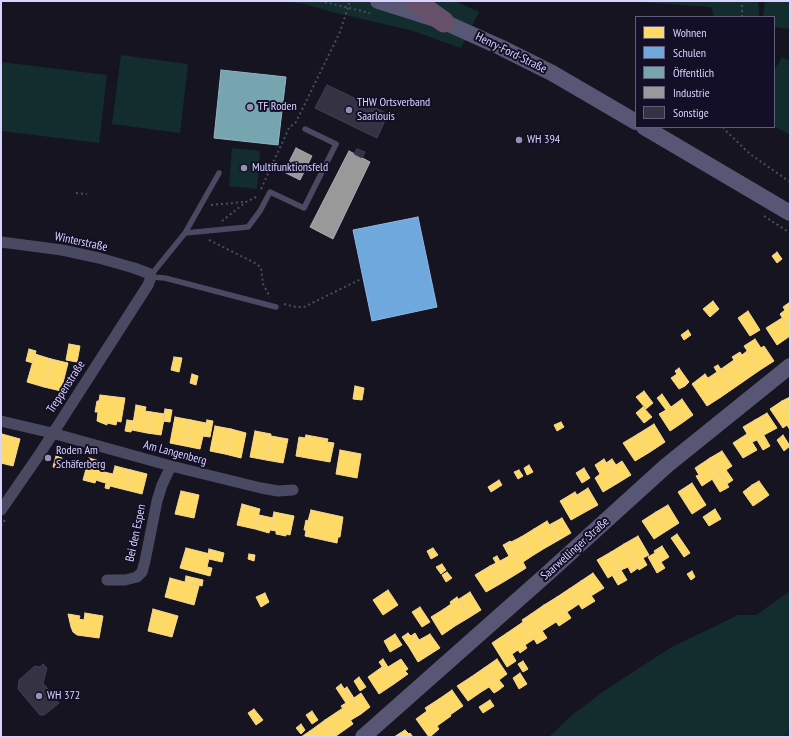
<!DOCTYPE html>
<meta charset="utf-8">
<style>
body{margin:0}
#map{position:relative;width:791px;height:738px;overflow:hidden;background:#161421;font-family:"PT Sans Narrow",sans-serif}
canvas{display:block}
.frame{position:absolute;inset:0;border:2px solid #d9d4ff;pointer-events:none}
.legend{position:absolute;left:635px;top:16px;width:140px;height:112px;box-sizing:border-box;background:#130f26;border:1px solid #625e7d;margin:0;padding:5px 7px;list-style:none;font-size:12px;color:#d9d4ff}
.legend li{display:flex;align-items:center;gap:8px;height:20px}
.legend b{width:20px;border:1px solid #625e7d}
</style>
<div id="map">
<canvas width="791" height="738"></canvas>
<div class="frame"></div>
<ul class="legend">
<li><b style="height:11px;background:#ffd966"></b>Wohnen</li>
<li><b style="height:11px;background:#6fa8dc"></b>Schulen</li>
<li><b style="height:11px;background:#76a5af"></b>Öffentlich</li>
<li><b style="height:11px;background:#999"></b>Industrie</li>
<li><b style="height:11px;background:#343243"></b>Sonstige</li>
</ul>
</div>
<script>
const c = document.querySelector('canvas').getContext('2d');
c.lineJoin = 'round';
function fill(path, color) { c.fillStyle = color; c.fill(path, 'evenodd'); }
const shape = rows => new Path2D(rows.map(r => 'M' + r).join(''));
function stroke(path, color, width, dash) { c.strokeStyle = color; c.lineWidth = width; c.lineCap = dash ? 'butt' : 'round'; c.setLineDash(dash || []); c.stroke(path); }
function write(font, color, halo, rows, align = 'center') {
  c.font = font + ' "PT Sans Narrow",sans-serif'; c.lineWidth = 4; c.setLineDash([]); c.textBaseline = 'middle'; c.strokeStyle = halo; c.fillStyle = color; for (const [text, x, y, turn = 0] of rows) {
    c.save(); c.translate(x, y); c.rotate((+turn || 0) * Math.PI / 180); c.textAlign = isNaN(turn) ? turn : align; if (halo) c.strokeText(text, 0, 0); c.fillText(text, 0, 0); c.restore();
  }
}
fill(shape([
 [279,1,455,1,479,12,461,48,410,30,332,12,305,4],
 [627,1,758,1,759,17,714,17,711,7],
 [765,1,790,1,790,29,774,27,774,17,763,17],
 [121,55,188,64,180,133,112,124],
 [782,57,790,61,790,135,774,126,774,71],
 [1,62,107,75,99,143,1,131],
 [232,148,260,151,257,189,229,186],
 [790,591,790,737,549,737,572,715,604,691,670,648,738,615,756,615]
]), '#132c2d');
const homes = shape([
 [777,252,782,259,777,263,772,256,777,252],
 [713,301,719,309,710,317,703,309,713,301],
 [790,302,790,330,780,314,785,310,783,307,790,302],
 [748,311,760,330,750,336,738,318,748,311],
 [782,318,790,330,790,336,777,345,766,328,782,318],
 [688,330,691,335,684,340,681,335,688,330],
 [755,339,761,348,764,346,774,361,760,370,744,346,755,339],
 [69,344,80,346,77,362,66,360,69,344],
 [29,349,36,351,33,363,26,361,29,349],
 [747,351,760,370,747,379,732,357,740,352,742,355,747,351],
 [35,354,51,359,44,387,27,382,35,354],
 [174,357,182,358,179,372,171,370,174,357],
 [51,359,68,363,61,391,44,387,51,359],
 [734,360,747,379,734,388,721,369,734,360],
 [718,365,734,388,721,397,708,378,717,372,714,367,718,365],
 [679,368,689,382,685,386,675,371,679,368],
 [192,374,198,376,196,385,190,383,192,374],
 [677,374,685,386,679,389,671,378,677,374],
 [705,374,721,397,707,406,692,384,705,374],
 [355,386,364,388,362,400,353,399,355,386],
 [644,391,653,403,646,409,636,397,644,391],
 [662,394,682,423,670,431,659,414,666,410,657,398,662,394],
 [100,395,125,398,121,422,117,421,116,425,107,423,107,425,97,421,98,412,95,412,97,401,99,401,100,395],
 [790,397,790,415,782,401,790,397],
 [682,399,693,415,682,423,671,407,682,399],
 [782,401,790,415,790,430,787,425,783,428,770,409,782,401],
 [136,405,146,407,145,411,151,412,147,433,132,430,136,405],
 [643,407,652,417,644,423,636,413,643,407],
 [165,409,172,410,170,422,163,421,165,409],
 [151,412,165,414,161,435,147,433,151,412],
 [767,413,777,428,764,435,755,420,767,413],
 [175,417,191,420,185,446,170,443,175,417],
 [127,420,134,421,131,432,125,431,127,420],
 [191,420,206,423,200,449,185,446,191,420],
 [207,420,213,421,210,437,203,436,207,420],
 [755,420,770,446,763,450,757,440,752,442,743,427,755,420],
 [561,422,564,427,557,431,554,425,561,422],
 [654,424,665,442,650,452,638,434,654,424],
 [215,426,231,429,225,454,210,451,215,426],
 [231,429,246,433,241,458,225,454,231,429],
 [255,431,271,434,266,460,250,457,255,431],
 [2,434,20,439,13,466,1,463,1,439,2,434],
 [638,434,650,452,635,461,623,443,638,434],
 [747,434,757,450,743,458,733,443,747,434],
 [306,435,328,439,327,442,334,443,330,462,296,456,299,437,305,438,306,435],
 [783,435,790,446,784,451,777,440,783,435],
 [271,436,288,439,283,463,266,460,271,436],
 [340,450,361,454,357,478,336,474,340,450],
 [722,451,732,466,726,470,733,480,727,484,710,458,722,451],
 [56,456,62,458,59,468,53,467,56,456],
 [89,458,106,463,102,482,96,480,95,483,83,480,89,458],
 [710,458,720,474,702,486,696,476,699,475,695,468,710,458],
 [604,459,618,483,603,492,595,478,600,474,595,465,604,459],
 [612,459,616,465,622,461,631,475,618,483,606,463,612,459],
 [529,465,533,472,527,475,524,468,529,465],
 [115,466,131,470,126,490,110,486,115,466],
 [584,468,590,478,582,483,576,473,584,468],
 [131,470,147,474,142,494,126,490,131,470],
 [519,470,523,476,518,479,514,472,519,470],
 [104,472,113,474,109,489,105,488,106,483,102,482,104,472],
 [720,474,729,487,720,492,712,479,720,474],
 [499,480,502,485,491,492,488,487,499,480],
 [759,481,769,495,762,500,752,485,759,481],
 [692,483,706,505,692,514,678,492,692,483],
 [752,485,762,500,753,506,743,492,752,485],
 [588,488,598,505,587,511,577,495,588,488],
 [181,491,199,495,194,518,175,514,181,491],
 [575,492,587,511,571,520,560,501,575,492],
 [242,504,260,509,255,529,237,525,242,504],
 [668,505,679,523,668,530,656,512,668,505],
 [715,509,721,519,709,526,703,517,715,509],
 [311,510,343,517,340,537,338,537,337,543,305,536,306,530,304,530,306,520,308,521,311,510],
 [274,512,294,516,290,535,286,534,286,536,276,534,276,531,270,530,274,512],
 [656,512,668,530,654,539,642,521,656,512],
 [259,515,273,518,269,533,255,529,259,515],
 [562,518,571,533,559,540,549,525,562,518],
 [547,521,559,540,545,548,534,529,547,521],
 [534,529,545,548,532,556,521,537,534,529],
 [677,534,690,553,684,557,671,538,677,534],
 [638,536,649,555,643,558,647,565,639,570,624,544,638,536],
 [521,537,532,556,523,562,526,568,523,570,507,543,510,541,511,542,521,537],
 [507,543,523,570,510,578,500,561,509,556,503,545,507,543],
 [624,544,638,568,631,573,628,567,621,570,611,552,624,544],
 [662,546,669,557,661,562,654,551,662,546],
 [186,548,210,554,207,567,212,568,210,576,180,568,186,548],
 [433,548,438,555,431,559,427,551,433,548],
 [209,549,224,553,222,562,209,559,210,554,208,554,209,549],
 [611,552,621,570,608,578,597,560,611,552],
 [655,553,665,568,657,573,648,557,655,553],
 [249,554,255,555,254,561,248,559,249,554],
 [497,556,510,578,500,584,490,566,496,563,493,558,497,556],
 [442,564,446,570,441,574,436,567,442,564],
 [490,566,500,584,486,592,475,575,490,566],
 [621,570,627,580,618,585,612,575,621,570],
 [692,571,695,577,691,580,687,574,692,571],
 [447,572,452,578,446,582,442,575,447,572],
 [593,573,604,588,591,596,581,581,593,573],
 [186,576,203,580,202,586,185,582,186,576],
 [170,578,199,586,194,605,165,597,170,578],
 [581,581,595,601,582,609,569,589,581,581],
 [569,589,579,604,567,612,557,597,569,589],
 [388,590,398,605,383,615,373,600,388,590],
 [470,592,481,610,470,617,459,599,470,592],
 [265,593,269,602,261,607,256,597,265,593],
 [457,597,470,617,455,626,444,609,451,604,450,602,457,597],
 [557,597,571,618,559,626,544,605,557,597],
 [544,605,556,622,542,631,531,614,544,605],
 [420,607,430,622,422,627,412,612,420,607],
 [153,609,178,616,172,637,148,631,153,609],
 [444,609,455,626,442,635,431,617,444,609],
 [85,613,103,616,99,638,77,635,73,632,71,627,68,614,80,616,79,619,84,620,85,613],
 [531,614,547,638,537,644,522,620,531,614],
 [523,622,534,639,525,645,527,648,520,653,507,633,523,622],
 [408,633,411,636,415,633,419,640,409,647,402,637,408,633],
 [507,633,518,650,512,654,516,661,507,667,492,643,507,633],
 [395,634,402,645,390,652,384,641,395,634],
 [430,634,440,648,429,655,419,640,430,634],
 [419,640,429,655,418,662,409,647,419,640],
 [383,659,388,667,401,659,408,669,405,671,408,674,394,684,379,662,383,659],
 [497,659,507,674,499,680,504,686,499,690,484,668,497,659],
 [523,661,528,669,523,672,518,664,523,661],
 [382,667,394,684,379,694,368,677,382,667],
 [484,668,499,690,494,693,489,687,481,692,471,677,484,668],
 [520,673,527,684,519,689,513,678,520,673],
 [359,677,366,687,360,691,354,681,359,677],
 [471,677,481,692,468,701,457,686,471,677],
 [341,684,361,714,351,720,341,706,346,703,336,688,341,684],
 [347,687,354,698,361,693,370,707,361,714,344,689,347,687],
 [452,690,463,706,450,715,439,699,452,690],
 [439,699,451,716,437,726,425,708,439,699],
 [490,700,494,706,483,713,479,707,490,700],
 [343,708,353,724,336,736,325,720,343,708],
 [254,709,263,720,256,725,248,713,254,709],
 [312,711,318,720,312,724,306,715,312,711],
 [427,711,439,729,430,737,429,737,416,719,427,711],
 [325,720,336,736,334,737,314,737,310,731,325,720],
 [301,724,305,730,301,734,296,728,301,724],
 [405,730,409,734,410,733,413,737,394,737,405,730],
 [310,731,314,737,301,737,310,731]
]);
fill(homes, '#ffd966');
stroke(homes, '#f4d894', 1);
const schools = shape([
 [418,217,437,307,372,321,353,230,418,217]
]);
fill(schools, '#6fa8dc');
stroke(schools, '#8fb5e6', 1);
const public = shape([
 [221,70,286,77,278,145,214,138,221,70]
]);
fill(public, '#76a5af');
stroke(public, '#94b3c7', 1);
const industry = shape([
 [296,148,312,156,300,180,284,172,296,148],
 [349,151,370,162,333,239,310,227,349,151]
]);
fill(industry, '#999');
stroke(industry, '#acabb8', 1);
stroke(shape([
 [784,737,790,733]
]), '#0d2144', 3.5);
const building = shape([
 [327,85,388,114,377,138,315,108,327,85],
 [357,149,365,152,362,158,354,154,357,149],
 [43,664,47,668,43,683,59,703,44,715,40,715,18,689,19,680,35,666,40,667,43,664]
]);
fill(building, '#343243');
stroke(building, '#433f54', 1);
stroke(shape([
 [320,1,370,13],
 [742,17,742,1],
 [723,127,727,132,750,154,790,182],
 [261,189,289,128,296,122,340,32,350,1],
 [76,193,87,194],
 [211,205,244,202],
 [764,216,790,233],
 [222,221,246,202,258,196],
 [209,240,257,264,261,268,263,284,270,297],
 [284,304,296,307,304,307,361,279],
 [1,526,5,520]
]), '#44505f', 2, [2, 3]);
stroke(shape([
 [185,233,248,227,260,211,270,192,304,208,336,144,305,129],
 [151,275,185,233,219,173],
 [151,277,165,278,276,307]
]), '#4a4962', 5.5);
stroke(shape([
 [1,242,62,250,99,258,134,268,150,274,151,277,148,285,39,455,1,510],
 [1,421,52,433,171,466,261,488,278,491,293,490],
 [107,580,125,580,137,577,142,572,145,561,157,501,162,485,171,466]
]), '#4a4962', 11);
stroke(shape([
 [378,1,444,22,500,47,552,73,636,122],
 [644,127,790,213],
 [363,737,547,574,666,466,790,366]
]), '#575674', 16);
stroke(shape([
 [415,1,444,22]
]), '#67516a', 21);
for (const [x, y, r, color] of [
 [250,107,4,"#9591b1"],
 [349,110,4,"#9591b1"],
 [519,140,4,"#9591b1"],
 [244,168,4,"#9591b1"],
 [48,458,4,"#9591b1"],
 [39,696,4,"#9591b1"]
]) { const dot = new Path2D(); dot.arc(x, y, r, 0, 2 * Math.PI); c.fillStyle = color; c.fill(dot); stroke(dot, '#130f26', 1.5); }
write('12px', '#d9d4ff', '#130f26', [
 ["Henry-Ford-Straße",511,53,26],
 ["Winterstraße",81,242,12],
 ["Treppenstraße",66,387,-57],
 ["Am Langenberg",175,453,15],
 ["Bei den Espen",136,533,-78],
 ["Saarwellinger Straße",575,549,-42]
]);
write('12px', '#d9d4ff', '#130f26', [
 ["THW Ortsverband",357,103],
 ["Saarlouis",357,117],
 ["TF Roden",258,107],
 ["WH 394",527,140],
 ["Multifunktionsfeld",252,168],
 ["Roden Am",56,451],
 ["Schäferberg",56,465],
 ["WH 372",47,696]
], 'left');
</script>
